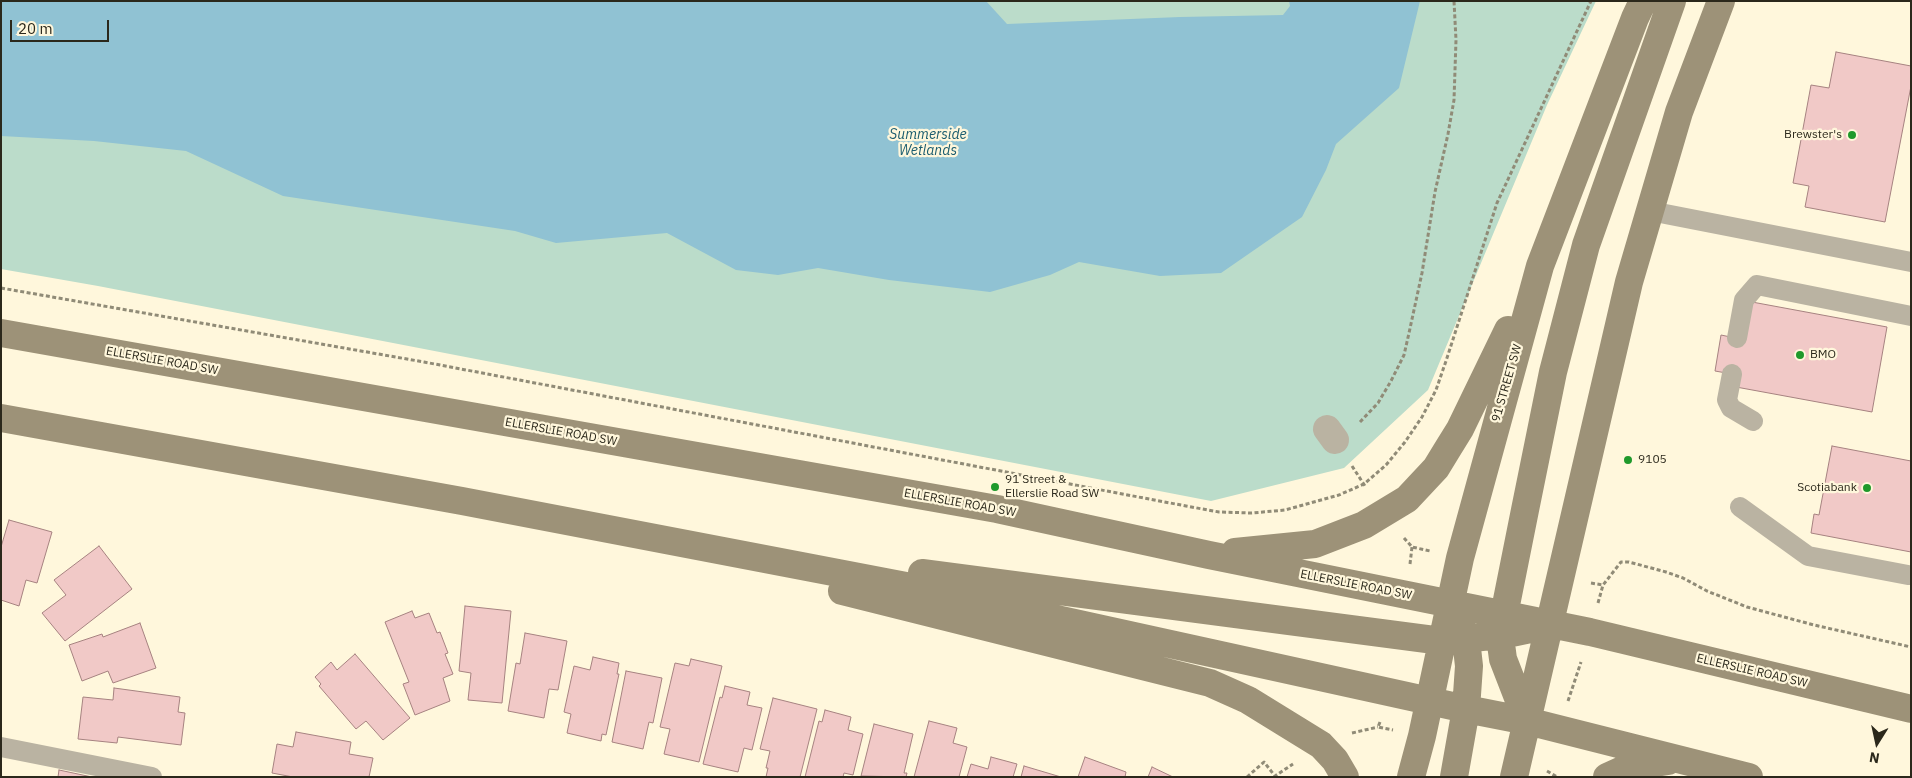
<!DOCTYPE html>
<style>
body{margin:0}
#map{position:relative;width:1912px;height:778px;overflow:hidden;background:#fff7dc;font-family:"IBM Plex Sans",sans-serif}
canvas{display:block}
.frame{position:absolute;inset:0;border:2px solid #2b281b;pointer-events:none}
.north{position:absolute;left:1852px;top:718px;width:50px;height:50px;-webkit-text-stroke:4px #fff7dc;paint-order:stroke;rotate:190deg;font-size:14px;font-weight:700;line-height:20px;text-align:center;color:#2b281b}
.north::after{content:'';display:block;margin:auto;width:18px;height:22px;background:#2b281b;clip-path:polygon(50% 0,100% 100%,50% 72%,0 100%)}
.scale{position:absolute;left:10px;top:20px;width:99px;height:22px;box-sizing:border-box;border:2px solid #2b281b;border-top:0;padding-left:6px;font-size:15px;line-height:18px;white-space:nowrap;color:#2b281b;-webkit-text-stroke:4px #fff7dc;paint-order:stroke}
</style>
<div id="map">
<canvas width="1912" height="778"></canvas>
<div class="frame"></div>
<div class="north">N</div>
<div class="scale">20 m</div>
</div>
<script>
const c = document.querySelector('canvas').getContext('2d');
c.lineJoin = 'round';
function fill(path, color) { c.fillStyle = color; c.fill(path, 'evenodd'); }
const shape = rows => new Path2D(rows.map(r => 'M' + r).join(''));
function stroke(path, color, width, dash) { c.strokeStyle = color; c.lineWidth = width; c.lineCap = dash ? 'butt' : 'round'; c.setLineDash(dash || []); c.stroke(path); }
function write(font, color, halo, rows, align = 'center') {
  c.font = font + ' "IBM Plex Sans",sans-serif'; c.lineWidth = 4.5; c.setLineDash([]); c.textBaseline = 'middle'; c.strokeStyle = halo; c.fillStyle = color; for (const [text, x, y, turn = 0] of rows) {
    c.save(); c.translate(x, y); c.rotate((+turn || 0) * Math.PI / 180); c.textAlign = isNaN(turn) ? turn : align; if (halo) c.strokeText(text, 0, 0); c.fillText(text, 0, 0); c.restore();
  }
}
fill(shape([
 [1,1,1596,1,1547,105,1428,390,1344,468,1211,501,98,286,1,269]
]), '#bbdcca');
fill(shape([
 [1,1,986,1,1007,24,1180,17,1283,15,1290,6,1289,1,1420,1,1399,88,1336,144,1326,170,1302,217,1221,273,1160,276,1079,262,1050,275,990,292,889,280,818,268,778,275,736,270,667,233,556,243,515,231,283,196,186,151,94,141,1,136]
]), '#90c2d3');
const building = shape([
 [1836,52,1911,66,1911,86,1885,222,1805,207,1809,186,1793,183,1811,85,1829,88,1836,52],
 [1752,302,1887,327,1872,412,1736,387,1732,374,1715,371,1721,335,1745,340,1752,302],
 [1832,446,1911,461,1911,552,1811,533,1814,514,1819,515,1832,446],
 [9,520,52,532,37,583,26,580,19,606,1,600,1,547,9,520],
 [99,546,132,589,65,641,42,613,66,595,54,580,99,546],
 [465,606,511,611,502,703,468,700,471,673,459,671,465,606],
 [412,611,415,618,429,613,437,633,440,632,448,653,445,654,453,674,443,678,450,701,415,715,403,684,409,682,385,622,412,611],
 [140,623,156,668,113,683,108,671,82,681,69,645,102,634,103,637,140,623],
 [525,633,567,641,558,690,549,689,544,718,508,711,516,663,520,664,525,633],
 [355,654,410,718,383,740,366,721,356,729,319,686,321,684,315,677,331,662,337,670,355,654],
 [593,657,619,663,617,674,619,674,606,735,602,734,601,741,567,733,571,714,564,712,574,666,590,670,593,657],
 [691,659,722,666,699,762,664,754,670,729,660,727,675,663,689,666,691,659],
 [626,671,662,678,653,723,649,722,643,749,612,742,626,671],
 [725,686,750,692,747,705,762,708,752,750,744,748,738,772,703,764,720,697,722,698,725,686],
 [114,688,180,697,178,712,185,713,181,745,118,737,117,743,78,739,83,697,113,700,114,688],
 [773,698,817,709,800,777,766,777,768,768,766,768,770,751,760,749,773,698],
 [825,710,851,717,848,730,863,734,853,775,844,773,843,777,805,777,819,721,822,722,825,710],
 [929,721,957,728,953,743,967,747,959,777,914,777,929,721],
 [874,724,913,734,904,773,907,773,906,777,861,776,874,724],
 [296,732,351,742,349,754,373,758,369,777,293,777,272,773,277,744,293,747,296,732],
 [991,757,1017,764,1013,777,967,777,971,764,988,769,991,757],
 [1085,757,1126,772,1125,777,1078,777,1085,757],
 [1024,766,1061,777,1021,777,1024,766],
 [1152,767,1173,777,1148,777,1152,767],
 [59,770,92,777,58,777,59,770]
]);
fill(building, '#f1c9c7');
stroke(building, '#a68280', 1);
stroke(shape([
 [1,288,424,362,1186,506,1219,512,1252,513,1285,510,1339,495,1364,484,1386,465,1405,442,1422,417,1436,390,1446,361,1497,203,1591,1],
 [1360,422,1378,403,1391,381,1404,355,1409,333,1422,273,1435,192,1448,134,1454,100,1456,40,1454,1],
 [1352,466,1365,486],
 [1404,538,1412,547,1430,551],
 [1410,564,1412,547],
 [1591,583,1603,585],
 [1598,603,1603,585,1621,562,1629,562,1666,572,1683,578,1707,591,1747,607,1814,625,1911,647],
 [1568,701,1581,662],
 [1380,722,1378,727,1393,730],
 [1352,733,1378,727],
 [1547,771,1557,777],
 [1247,777,1264,762,1275,776,1293,764]
]), '#908b77', 3, [4, 2.5]);
stroke(shape([
 [1650,211,1911,262],
 [1737,338,1744,300,1757,285,1911,316],
 [1732,374,1727,400,1731,408,1753,421],
 [1740,507,1808,556,1908,575],
 [1,747,152,777]
]), '#bab3a2', 20);
stroke(shape([
 [1327,429,1335,440]
]), '#bab3a2', 28);
stroke(shape([
 [1,333,997,509,1209,555,1590,632,1911,709],
 [1,418,462,501,906,586,1466,709,1527,721,1749,777],
 [1235,552,1315,544,1364,525,1407,499,1436,468,1447,450,1460,429,1508,330],
 [922,573,1442,641,1502,635,1540,627],
 [842,591,1210,683,1248,700,1321,745,1335,760,1345,777],
 [1527,721,1503,659,1501,644,1504,615,1525,510,1553,372,1586,245,1672,1],
 [1411,777,1422,736,1460,558,1540,266,1635,18,1643,1],
 [1454,777,1466,709,1469,666,1466,639,1460,623],
 [1514,777,1629,282,1679,112,1721,1],
 [1607,777,1629,767,1668,761]
]), '#9d9278', 28);
for (const [x, y, r, color] of [
 [1852,135,5,"#1f992b"],
 [1800,355,5,"#1f992b"],
 [1628,460,5,"#1f992b"],
 [995,487,5,"#1f992b"],
 [1867,488,5,"#1f992b"]
]) { const dot = new Path2D(); dot.arc(x, y, r, 0, 2 * Math.PI); c.fillStyle = color; c.fill(dot); stroke(dot, '#fff7dc', 2); }
write('12px', '#2b281b', '#fff7dc', [
 ["Brewster's",1842,135,"right"],
 ["BMO",1810,355],
 ["9105",1638,460],
 ["91 Street &",1005,480],
 ["Ellerslie Road SW",1005,494],
 ["Scotiabank",1857,488,"right"]
], 'left');
write('12px', '#2b281b', '#fff7dc', [
 ["ELLERSLIE ROAD SW",162,361,10],
 ["91 STREET SW",1507,383,-74],
 ["ELLERSLIE ROAD SW",561,432,10],
 ["ELLERSLIE ROAD SW",960,503,10],
 ["ELLERSLIE ROAD SW",1356,585,11],
 ["ELLERSLIE ROAD SW",1752,671,13]
]);
write('italic 14px', '#195b6e', '#fff7dc', [
 ["Summerside",928,135],
 ["Wetlands",928,151]
]);
</script>
